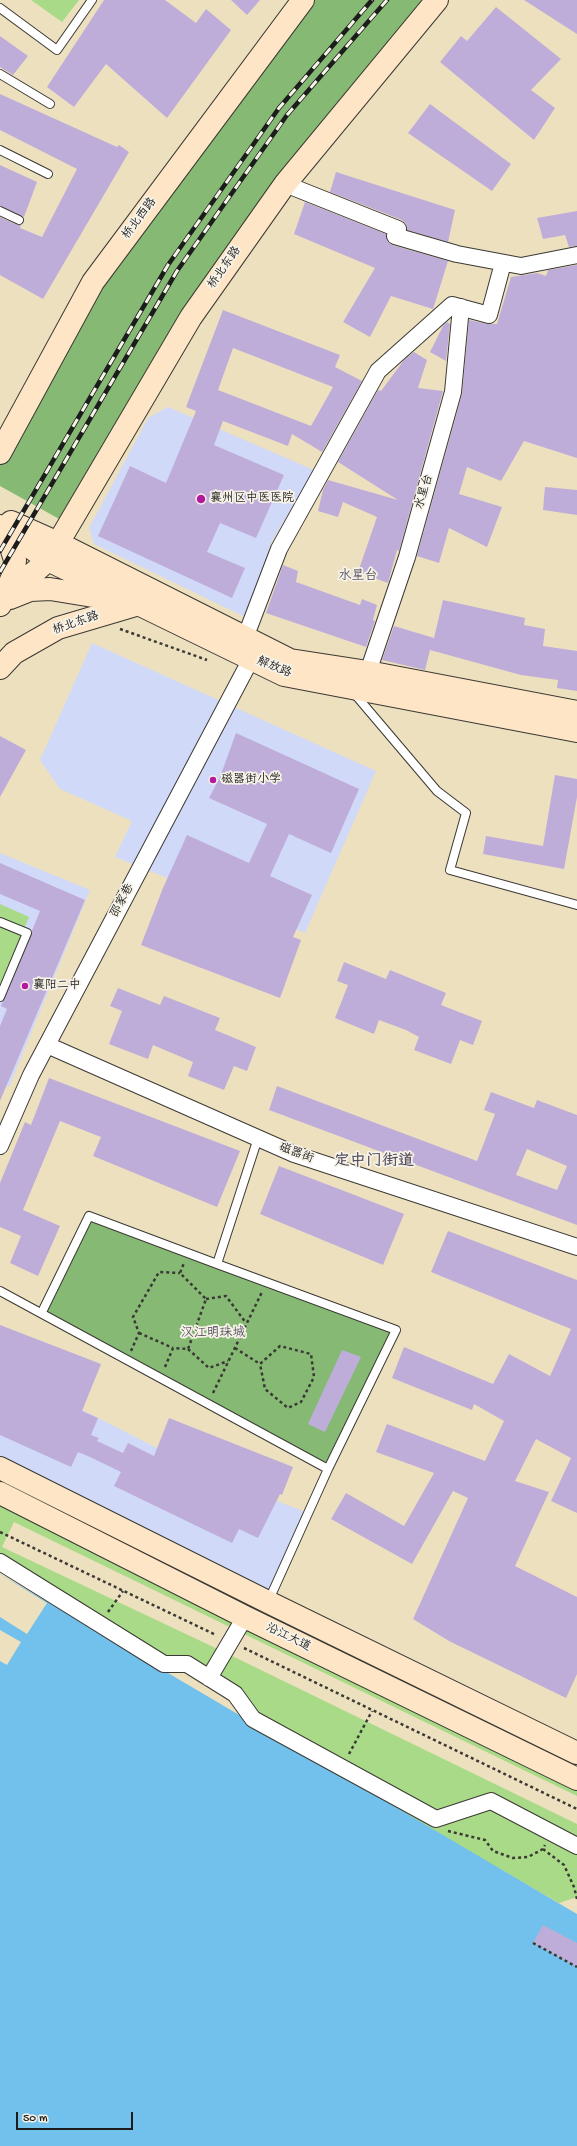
<!DOCTYPE html>
<meta charset="utf-8">
<style>
body{margin:0}
#map{position:relative;width:577px;height:2146px;overflow:hidden;background:#ede0bf;font-family:"Gochi Hand",sans-serif}
canvas{display:block}
.scale{position:absolute;left:16px;top:2112px;width:117px;height:18px;box-sizing:border-box;border:2px solid #1c1c1c;border-top:0;padding-left:5px;font-size:12px;line-height:14px;white-space:nowrap;color:#1c1c1c;-webkit-text-stroke:3px #f7f3e8;paint-order:stroke}
</style>
<div id="map">
<canvas width="577" height="2146"></canvas>
<div class="scale">50 m</div>
</div>
<script>
const c = document.querySelector('canvas').getContext('2d');
c.lineJoin = 'round';
function fill(path, color) { c.fillStyle = color; c.fill(path, 'evenodd'); }
const shape = rows => new Path2D(rows.map(r => 'M' + r).join(''));
function stroke(path, color, width, dash) { c.strokeStyle = color; c.lineWidth = width; c.lineCap = dash ? 'butt' : 'round'; c.setLineDash(dash || []); c.stroke(path); }
function write(font, color, halo, rows, align = 'center') {
  c.font = font + ' "Gochi Hand","LXGW WenKai TC",sans-serif'; c.lineWidth = 3.5; c.setLineDash([]); c.textBaseline = 'middle'; c.strokeStyle = halo; c.fillStyle = color; for (const [text, x, y, turn = 0] of rows) {
    c.save(); c.translate(x, y); c.rotate((+turn || 0) * Math.PI / 180); c.textAlign = isNaN(turn) ? turn : align; if (halo) c.strokeText(text, 0, 0); c.fillText(text, 0, 0); c.restore();
  }
}
fill(shape([
 [168,407,314,470,271,543,247,618,94,544,89,528,148,418],
 [92,643,376,771,305,933,115,857,132,821,60,789,40,760],
 [0,853,90,890,9,1087,0,1083],
 [0,1368,212,1476,308,1513,268,1602,0,1468]
]), '#d1d9f9');
fill(shape([
 [31,0,79,0,62,22],
 [0,904,29,917,0,986],
 [0,1492,577,1767,577,1796,14,1522,2,1547,224,1652,577,1824,577,1897,559,1903,439,1834,253,1719,187,1664,164,1664,0,1562]
]), '#a9da88');
fill(shape([
 [303,0,437,0,285,184,61,520,0,486,0,453,90,287],
 [89,1216,396,1330,328,1469,42,1312]
]), '#86ba74');
fill(shape([
 [0,1574,577,1914,577,2146,0,2146]
]), '#72c0ec');
fill(shape([
 [0,1574,47,1603,27,1634,0,1617],
 [0,1630,21,1642,7,1665,0,1661]
]), '#ede0bf');
fill(shape([
 [104,0,165,0,196,23,206,9,231,30,167,118,106,64,74,107,47,87],
 [231,0,260,0,247,15],
 [524,0,577,0,577,34],
 [496,7,561,59,531,90,555,108,534,140,440,62,461,36,467,41],
 [0,36,28,56,13,75,0,67],
 [0,94,117,147,119,145,129,152,43,299,0,275,0,217,17,225,21,225,20,228,42,237,77,169,0,130],
 [430,104,511,164,492,191,408,133],
 [0,165,37,182,24,217,0,206],
 [336,172,455,210,448,242,407,230,406,224,402,220,330,192],
 [305,202,386,234,388,242,392,245,448,261,433,309,391,296,370,337,343,322,375,268,294,234],
 [577,211,577,246,569,247,565,235,543,239,537,218],
 [577,265,577,458,524,441,501,481,467,467,459,494,502,507,487,547,449,528,439,563,417,556,462,394,469,320,487,324,497,324,511,277,537,273,546,276,548,270],
 [223,310,340,355,335,367,362,381,322,452,292,434,288,446,223,421,214,445,284,475,256,538,220,523,207,552,245,568,232,598,98,536,130,466,166,483,196,411,186,407],
 [233,348,333,387,311,426,218,390],
 [447,322,450,324,446,361,430,352,443,326],
 [414,352,427,360,418,388,443,391,399,551,397,550,388,583,358,572,377,517,343,502,338,517,318,511,323,490,328,480,398,500,338,462,378,390,381,391,404,360],
 [545,487,577,490,577,515,543,510],
 [283,565,298,571,296,582,360,605,362,599,377,605,373,620,375,621,366,647,266,613],
 [443,600,525,618,524,625,545,629,543,646,577,651,577,691,557,688,558,680,521,675,430,650,425,670,382,660,394,626,434,638],
 [236,733,359,789,331,853,289,834,270,876,312,895,293,937,301,940,280,998,141,945,163,888,187,835,249,863,267,824,209,798,220,777],
 [0,736,26,750,0,797],
 [555,775,577,779,577,797,564,869,483,854,486,836,543,846],
 [0,863,85,900,0,1101,0,1026,7,1009,1,1006,40,911,0,894],
 [344,962,386,979,390,970,446,993,441,1005,482,1021,473,1045,460,1040,451,1064,414,1050,419,1037,406,1030,379,1020,374,1034,335,1018,348,985,337,981],
 [118,988,160,1005,164,996,220,1018,215,1030,256,1047,247,1071,234,1066,224,1090,188,1076,193,1062,153,1045,148,1059,109,1044,122,1011,110,1006],
 [49,1078,240,1151,217,1207,93,1156,101,1137,60,1121,23,1210,60,1226,38,1276,10,1263,21,1236,0,1227,0,1183,25,1122,31,1125],
 [277,1086,477,1161,495,1114,484,1110,491,1092,534,1108,537,1100,577,1115,577,1225,269,1110],
 [527,1149,567,1166,557,1190,516,1175],
 [279,1166,404,1214,383,1265,260,1214],
 [448,1231,577,1280,577,1513,551,1501,571,1458,536,1439,515,1481,549,1492,515,1566,577,1597,577,1674,566,1698,449,1641,413,1619,468,1498,453,1491,412,1564,331,1519,346,1493,404,1526,434,1473,376,1452,387,1424,485,1461,504,1421,474,1404,472,1410,392,1378,404,1347,493,1384,509,1354,550,1376,571,1329,431,1272],
 [0,1325,101,1364,82,1411,98,1418,91,1435,99,1438,97,1441,123,1453,128,1443,154,1456,169,1418,293,1467,282,1495,280,1494,258,1538,239,1529,232,1543,114,1486,121,1472,90,1457,78,1452,71,1467,0,1435],
 [342,1350,361,1357,325,1432,308,1424],
 [543,1925,577,1943,577,1967,533,1943]
]), '#bfadd9');
const lane = shape([
 [0,8,57,50,92,0],
 [0,74,50,104],
 [0,150,48,174],
 [0,211,19,220],
 [353,692,437,791,466,813,450,870,577,905],
 [0,922,27,933,0,997],
 [258,1138,217,1264,396,1330,328,1469,268,1602],
 [0,1291,328,1469],
 [42,1312,89,1216,217,1264]
]);
const street = shape([
 [285,184,398,229,395,236,457,254,521,266,577,255],
 [245,638,279,549,378,371,452,305,489,315,503,263],
 [368,672,407,557,453,392,461,307],
 [47,1045,294,1154,577,1247],
 [0,1146,31,1075,251,659],
 [0,1562,164,1664,187,1664,235,1694,253,1719,436,1819,491,1801,577,1846],
 [209,1678,245,1617]
]);
const secondary = shape([
 [0,453,93,282,303,0],
 [11,522,58,543,290,660,368,672,577,712],
 [0,526,48,560,284,675,577,731],
 [0,534,10,544,15,560,14,573,4,597],
 [10,598,30,590,50,589,111,599],
 [0,605,3,600,48,560,191,317,285,184,437,0],
 [0,668,14,653,58,628,139,604],
 [0,1468,268,1602,577,1753],
 [0,1493,245,1617,577,1779]
]);
stroke(lane, '#3b3934', 10);
stroke(street, '#3b3934', 18);
stroke(secondary, '#3b3934', 24);
stroke(shape([
 [120,629,207,660],
 [206,1299,226,1296,246,1323],
 [139,1333,173,1348],
 [235,1348,260,1364,280,1346,311,1354,314,1377,301,1402,288,1408,265,1389,260,1364],
 [188,1349,209,1368,228,1361],
 [131,1351,139,1333,133,1317,159,1272,180,1273],
 [165,1367,173,1348,188,1349,206,1299,180,1273,184,1263],
 [213,1393,262,1292],
 [0,1532,216,1635],
 [108,1612,123,1591],
 [244,1648,577,1809],
 [349,1754,372,1711],
 [448,1831,485,1840,493,1851,513,1858,528,1857,543,1849,545,1845],
 [543,1849,564,1865,574,1887,577,1899],
 [533,1943,577,1967]
]), '#3b3934', 2.5, [3, 3]);
stroke(lane, '#fff', 8);
stroke(street, '#fff', 16);
stroke(secondary, '#fde5c5', 22);
const rail = shape([
 [0,551,168,265,279,108,372,0],
 [0,572,177,271,287,115,387,0]
]);
stroke(rail, '#1c1c1c', 4.5);
stroke(rail, '#f7f3e8', 3, [9]);
for (const [x, y, r, color] of [
 [201,499,5,"#b5179e"],
 [213,780,4,"#b5179e"],
 [25,986,4,"#b5179e"]
]) { const dot = new Path2D(); dot.arc(x, y, r, 0, 2 * Math.PI); c.fillStyle = color; c.fill(dot); stroke(dot, '#f7f3e8', 1.5); }
write('12px', '#1c1c1c', '#f7f3e8', [
 ["桥北西路",140,219,-53],
 ["桥北东路",225,268,-55],
 ["水星台",425,492,-74],
 ["桥北东路",76,624,-19],
 ["解放路",274,668,22],
 ["邵家巷",123,901,-62],
 ["磁器街",296,1154,21],
 ["沿江大道",288,1638,26]
]);
write('12px', '#1c1c1c', '#f7f3e8', [
 ["襄州区中医医院",210,499],
 ["磁器街小学",221,780],
 ["襄阳二中",33,986]
], 'left');
write('13px', '#554f5e', '#f7f3e8', [
 ["水星台",358,577],
 ["汉江明珠城",213,1334]
]);
write('bold 16px', '#554f5e', '#f7f3e8', [
 ["定中门街道",374,1163]
]);
</script>
